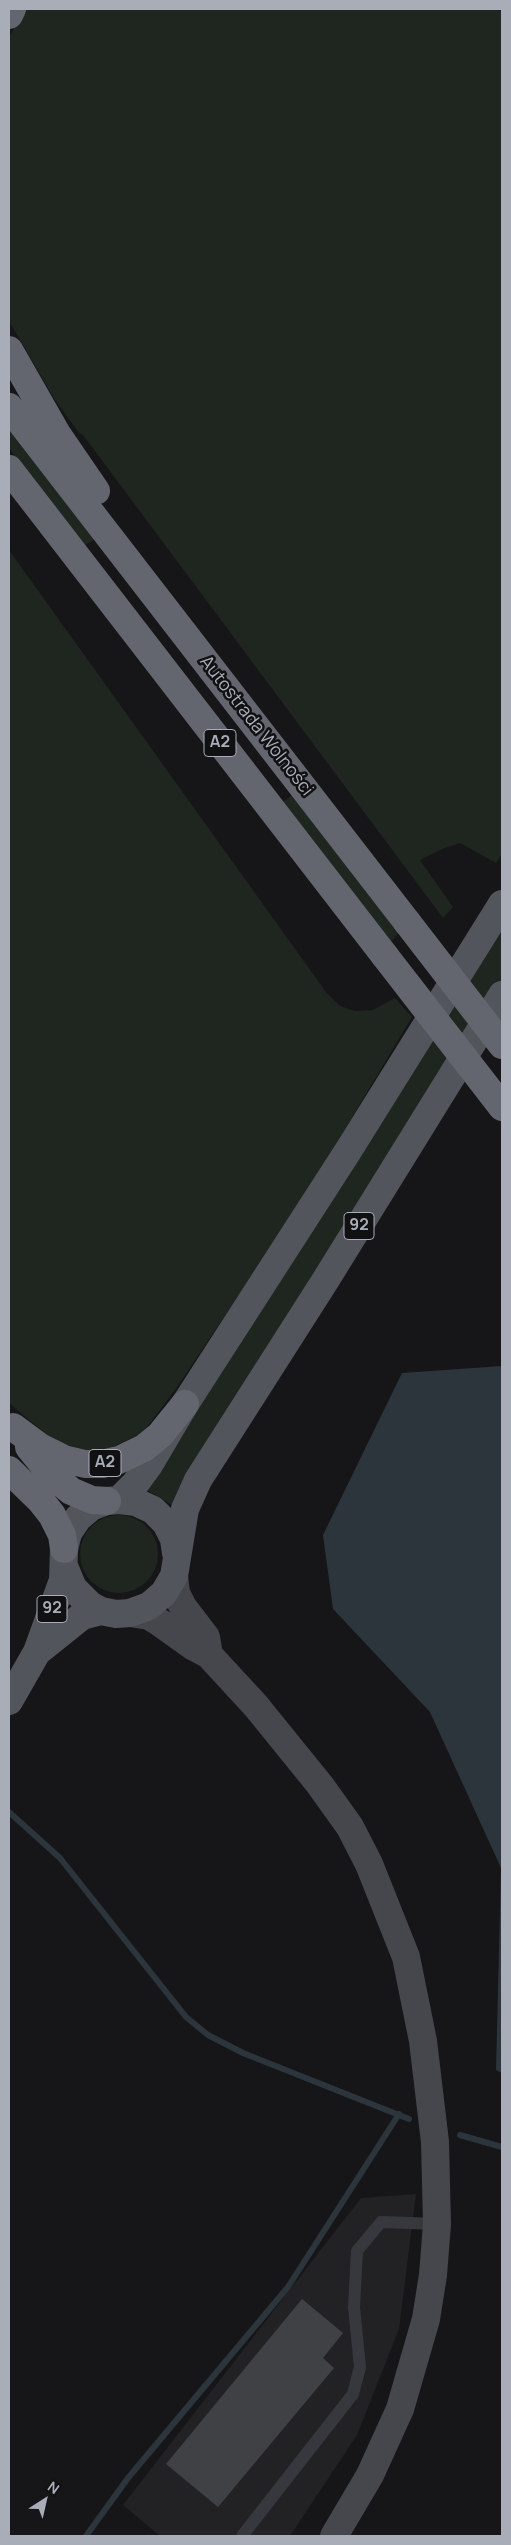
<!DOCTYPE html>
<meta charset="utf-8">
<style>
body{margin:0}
#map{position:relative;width:511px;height:2545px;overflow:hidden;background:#161618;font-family:Manrope,sans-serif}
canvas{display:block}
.frame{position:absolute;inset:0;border:10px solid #a8adb8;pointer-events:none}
.north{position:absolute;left:20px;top:2475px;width:50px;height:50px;-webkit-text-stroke:4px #111113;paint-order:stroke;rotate:35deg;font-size:14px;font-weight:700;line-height:20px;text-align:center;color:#a8adb8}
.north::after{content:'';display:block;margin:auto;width:18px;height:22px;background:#a8adb8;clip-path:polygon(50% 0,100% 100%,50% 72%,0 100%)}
</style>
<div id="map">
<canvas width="511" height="2545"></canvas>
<div class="frame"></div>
<div class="north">N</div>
</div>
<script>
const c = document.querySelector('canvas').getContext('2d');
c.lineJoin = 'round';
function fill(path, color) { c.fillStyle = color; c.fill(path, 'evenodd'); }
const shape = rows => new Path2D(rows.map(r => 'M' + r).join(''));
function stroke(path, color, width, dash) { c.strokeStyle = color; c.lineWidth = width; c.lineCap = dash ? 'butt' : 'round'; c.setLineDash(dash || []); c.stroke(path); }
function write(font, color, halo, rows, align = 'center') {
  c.font = font + ' Manrope,sans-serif'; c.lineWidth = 5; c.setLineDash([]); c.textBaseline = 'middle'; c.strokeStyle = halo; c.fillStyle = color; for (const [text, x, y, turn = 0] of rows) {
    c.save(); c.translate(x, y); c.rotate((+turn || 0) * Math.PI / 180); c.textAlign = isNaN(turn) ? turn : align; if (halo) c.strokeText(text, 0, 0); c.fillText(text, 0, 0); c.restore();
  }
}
fill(shape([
 [416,2194,399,2329,357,2435,290,2536,160,2536,123,2505,361,2198]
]), '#222225');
fill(shape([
 [24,9,502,9,502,854,496,863,460,843,442,849,420,860,453,907,443,918,83,435,79,433,55,400,9,321,9,38],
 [9,428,95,539,84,546,30,476,9,448],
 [9,550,326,992,340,1006,355,1011,373,1010,395,998,412,1017,302,1201,175,1390,147,1427,136,1436,108,1449,91,1451,62,1444,46,1434,9,1403],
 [292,795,398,933,391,942,283,802],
 [502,922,502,982,172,1505,142,1487],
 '80 1554a39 39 0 1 1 78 0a39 39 0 1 1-78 0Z'
]), '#1e261f');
fill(shape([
 [502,1366,502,2073,496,2070,501,1868,430,1712,333,1609,323,1535,402,1373]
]), '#2c353c');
stroke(shape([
 [9,1812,60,1858,186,2017,208,2035,243,2053,409,2119],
 [460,2135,502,2147],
 [86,2536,128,2478,288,2287,399,2114]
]), '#2c353c', 6);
fill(shape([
 [302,2299,343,2333,323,2358,334,2368,218,2507,166,2464]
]), '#404145');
stroke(shape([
 [242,2536,353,2394,360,2367,354,2307,357,2251,381,2222,437,2224]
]), '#37383d', 12);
stroke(shape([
 [174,1576,176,1593,183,1607,206,1637,209,1655],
 [130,1613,149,1616,159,1622,194,1647,209,1655,256,1706,320,1785,350,1827,369,1864,406,1957,423,2041,435,2142,437,2224,433,2275,426,2319,400,2409,370,2475,334,2536]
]), '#45474d', 28);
stroke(shape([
 [119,1500,135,1484,149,1465,185,1404,348,1151,502,904],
 [64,1566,73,1588,90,1605,101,1611,116,1614,130,1613,149,1606,164,1593,174,1576,185,1509,198,1480,325,1281,502,995],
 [37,1652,82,1616,101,1611],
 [9,1701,37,1652,63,1580,64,1549,68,1533,78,1518,91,1507,107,1501,119,1500,136,1502,153,1510,166,1523,174,1539,176,1553]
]), '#53555c', 28);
stroke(shape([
 [9,15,12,9],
 [9,350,57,434,96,491],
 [9,407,407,922],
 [9,469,385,956],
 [13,1427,40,1447,64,1459,85,1464,102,1464,119,1460,144,1448,160,1435,185,1404],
 [29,1447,52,1475,71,1491,92,1500,107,1501],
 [9,1470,41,1501,52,1515,62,1535,64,1549]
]), '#63666e', 28);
stroke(shape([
 [407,922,502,1045],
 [385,956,502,1107]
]), '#63666e', 28);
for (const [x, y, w] of [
 [220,743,32],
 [359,1226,30],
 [105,1463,32],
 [52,1609,30]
]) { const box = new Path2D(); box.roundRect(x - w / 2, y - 13.5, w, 27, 4); c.fillStyle = '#111113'; c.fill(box); stroke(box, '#a8adb8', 1); }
write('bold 16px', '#a8adb8', null, [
 ["A2",220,743],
 ["92",359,1226],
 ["A2",105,1463],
 ["92",52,1609]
]);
write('18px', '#a8adb8', '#111113', [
 ["Autostrada Wolności",256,726,52]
]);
</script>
